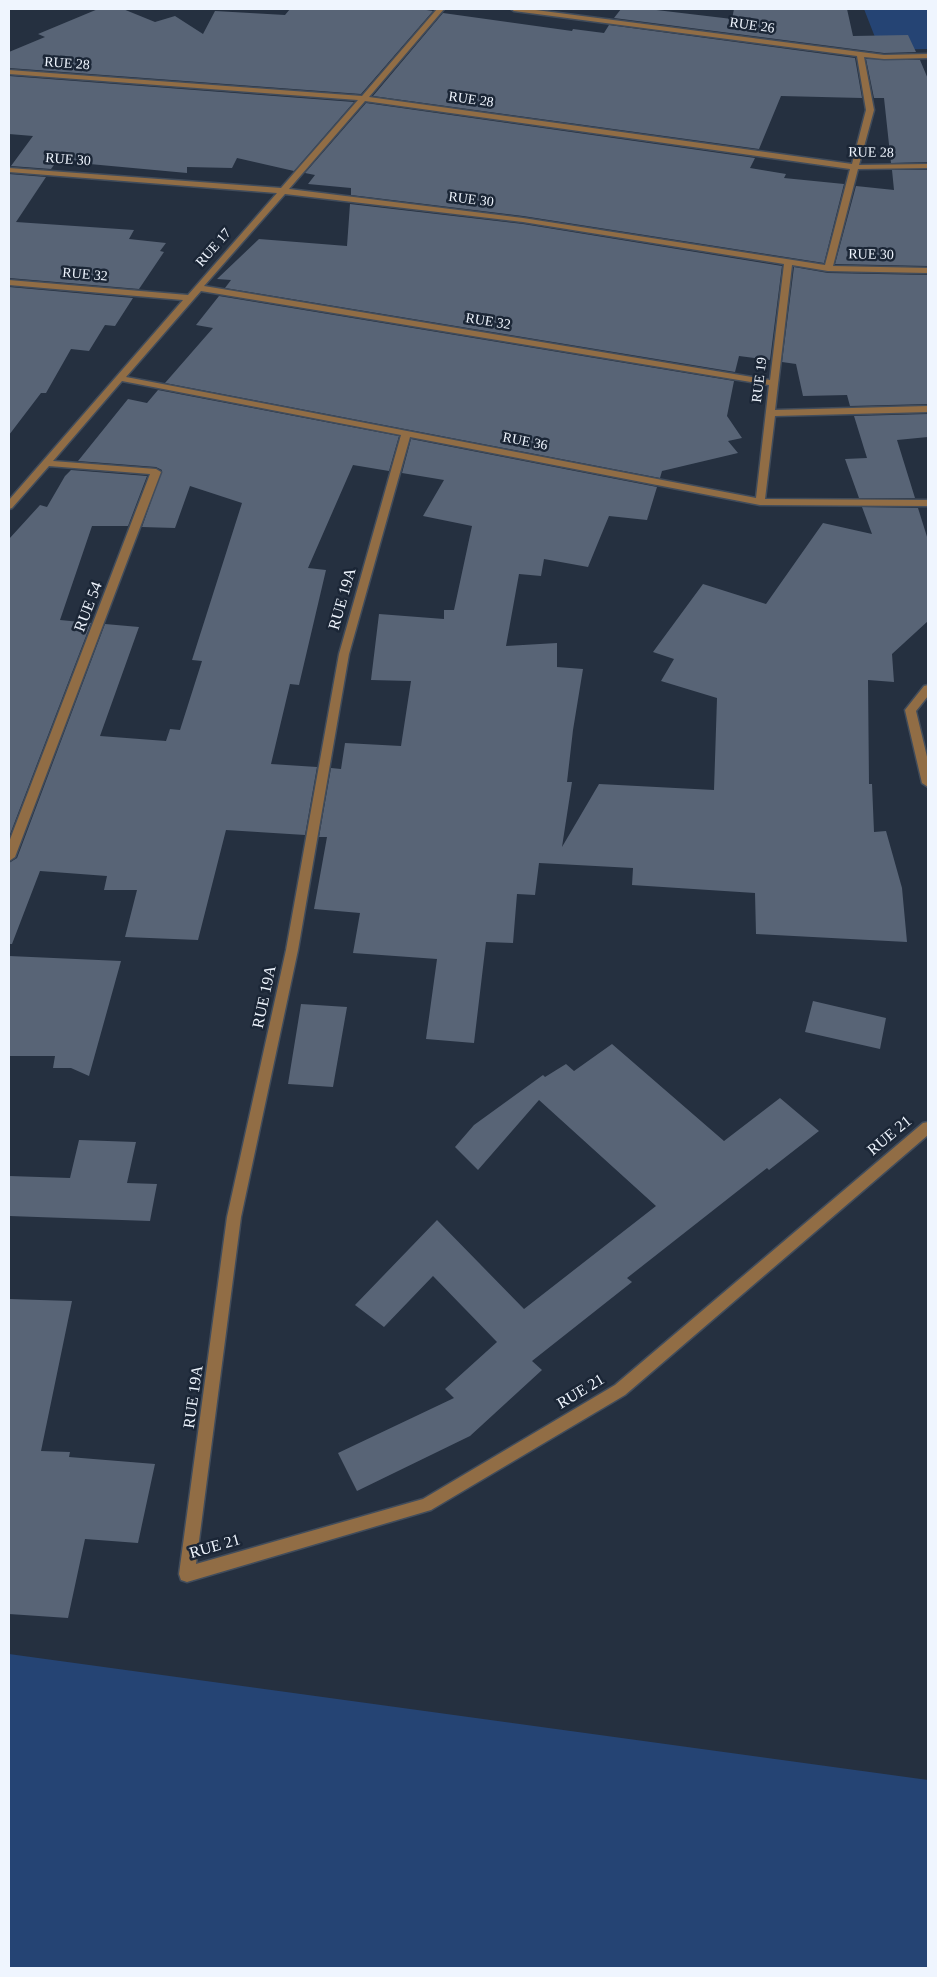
<!DOCTYPE html>
<style>
body{margin:0}
#map{position:relative;width:937px;height:1977px;overflow:hidden;background:#253040;font-family:Georgia,serif}
canvas{display:block}
.frame{position:absolute;inset:0;border:10px solid #eff5fe;pointer-events:none}
</style>
<div id="map">
<canvas width="937" height="1977"></canvas>
<div class="frame"></div>
</div>
<script>
const c = document.querySelector('canvas').getContext('2d');
c.lineJoin = 'round';
function fill(path, color) { c.fillStyle = color; c.fill(path, 'evenodd'); }
const shape = rows => new Path2D(rows.map(r => 'M' + r).join(''));
function stroke(path, color, width, dash) { c.strokeStyle = color; c.lineWidth = width; c.lineCap = dash ? 'butt' : 'round'; c.setLineDash(dash || []); c.stroke(path); }
function write(font, color, halo, rows, align = 'center') {
  c.font = font + ' Georgia,serif'; c.lineWidth = 5; c.setLineDash([]); c.textBaseline = 'middle'; c.strokeStyle = halo; c.fillStyle = color; for (const [text, x, y, turn = 0] of rows) {
    c.save(); c.translate(x, y); c.rotate((+turn || 0) * Math.PI / 180); c.textAlign = isNaN(turn) ? turn : align; if (halo) c.strokeText(text, 0, 0); c.fillText(text, 0, 0); c.restore();
  }
}
fill(shape([
 [864,9,928,9,928,49,880,50],
 [9,1654,928,1780,928,1968,9,1968]
]), '#254474');
fill(shape([
 [98,9,123,9,155,22,175,16,203,34,215,11,285,15,290,9,420,9,433,11,361,94,9,68,9,52,45,37,38,34],
 [621,9,648,9,732,19,734,9,847,9,853,36,908,35,916,52,884,53,614,18],
 [443,13,572,31,573,29,604,33,609,25,855,58,862,98,781,96,759,149,373,96],
 [866,59,920,60,928,79,928,162,891,163,884,98,874,98],
 [9,76,354,102,294,171,237,158,232,168,187,167,187,173,57,161,51,169,11,166,33,136,9,134],
 [366,103,755,158,750,168,786,174,784,178,844,184,824,263,523,216,351,195,351,188,308,184,315,175,305,173],
 [892,170,928,170,928,266,835,264,856,186,894,190],
 [9,174,46,177,16,222,134,230,129,239,166,243,160,251,164,252,139,289,9,278],
 [350,204,523,224,782,266,770,360,739,356,735,372,225,288,231,280,217,279,259,239,347,246],
 [794,267,828,273,928,275,928,404,850,406,847,395,803,396,796,364,782,362],
 [9,287,133,298,115,326,105,325,89,351,71,349,46,393,41,393,9,435],
 [219,296,734,381,727,416,742,438,728,441,738,453,662,471,660,478,165,383,213,328,196,325],
 [158,390,399,436,389,471,353,465,308,568,326,570,299,685,290,684,271,764,317,767,305,835,226,830,198,940,125,937,137,890,104,890,107,876,40,871,12,944,9,944,9,863,17,858,105,624,139,627,100,736,166,741,170,729,180,730,202,661,192,660,242,503,190,486,175,528,142,527,162,470,156,467,78,461,128,399,147,403],
 [928,414,928,437,897,440,915,498,859,498,845,459,867,458,854,416],
 [411,439,657,487,647,520,609,516,588,567,544,559,541,576,519,574,506,646,557,643,557,667,583,669,573,730,567,782,572,782,562,847,599,784,714,790,717,698,661,681,674,659,653,652,703,584,766,604,823,523,872,534,862,507,918,508,928,540,928,621,892,654,894,682,868,680,869,784,872,784,874,832,886,831,902,888,907,942,756,934,755,893,632,885,633,868,539,863,535,895,517,894,513,943,486,942,474,1043,426,1039,437,959,353,953,360,913,314,909,327,837,319,837,331,768,341,769,345,743,401,746,411,681,371,680,379,614,444,619,444,610,454,610,472,526,423,516,444,480,402,473],
 [71,470,147,476,128,526,92,526,60,620,91,623,9,837,9,539,40,505,47,507,65,476],
 [9,956,121,961,89,1076,71,1068,53,1068,55,1056,9,1056],
 [813,1001,886,1018,880,1049,805,1032],
 [301,1004,347,1007,333,1087,288,1084],
 [612,1044,724,1141,780,1098,819,1131,769,1170,767,1168,627,1278,632,1282,532,1361,542,1370,470,1436,357,1491,338,1453,454,1398,445,1389,497,1342,433,1276,384,1327,355,1305,437,1220,524,1309,656,1206,539,1100,478,1170,455,1147,474,1125,543,1075,545,1077,566,1064,574,1071],
 [79,1140,136,1142,127,1183,157,1184,150,1221,9,1216,9,1176,70,1178],
 [9,1299,72,1301,41,1451,70,1452,69,1457,155,1464,138,1543,85,1539,68,1618,9,1614]
]), '#586476');
const street = shape([
 [437,9,444,9,369,97,852,164,866,110,857,56,514,11,511,9,528,9,884,55,928,54,928,58,884,59,864,57,874,110,859,165,928,164,928,168,858,169,833,266,928,268,928,273,828,271,792,265,775,410,928,406,928,412,775,416,765,499,928,500,928,506,760,505,410,437,349,654,298,950,241,1217,196,1564,423,1499,615,1385,923,1123,928,1122,928,1135,625,1395,431,1510,187,1582,181,1580,179,1574,227,1217,286,950,339,654,401,435,122,381,53,461,156,469,161,472,15,857,9,861,9,842,150,474,49,466,12,508,9,509,9,500,183,300,9,285,9,280,188,295,277,193,9,172,9,168,281,188,358,100,9,74,9,70,362,96,437,9],
 [365,101,850,169,825,265,523,218,289,189,365,101],
 [285,194,523,222,784,264,770,380,204,286,285,194],
 [201,291,769,385,756,498,126,377,201,291],
 [928,685,928,696,916,711,928,761,928,787,922,783,905,710,924,686,928,685]
]);
stroke(street, '#414c5b', 3);
fill(street, '#916d45');
write('14px', '#eff5fe', '#1b2636', [
 ["RUE 26",752,26,8],
 ["RUE 28",67,64,4],
 ["RUE 28",471,100,8],
 ["RUE 28",871,153,1],
 ["RUE 30",68,160,4],
 ["RUE 30",471,200,7],
 ["RUE 17",214,248,-49],
 ["RUE 30",871,255,1],
 ["RUE 32",85,275,5],
 ["RUE 32",488,322,9],
 ["RUE 19",760,380,-83],
 ["RUE 36",525,442,11]
]);
write('16px', '#eff5fe', '#1b2636', [
 ["RUE 19A",343,599,-74],
 ["RUE 54",89,607,-69],
 ["RUE 19A",265,997,-78],
 ["RUE 21",890,1136,-40],
 ["RUE 21",581,1392,-31],
 ["RUE 19A",194,1397,-82],
 ["RUE 21",215,1547,-16]
]);
</script>
